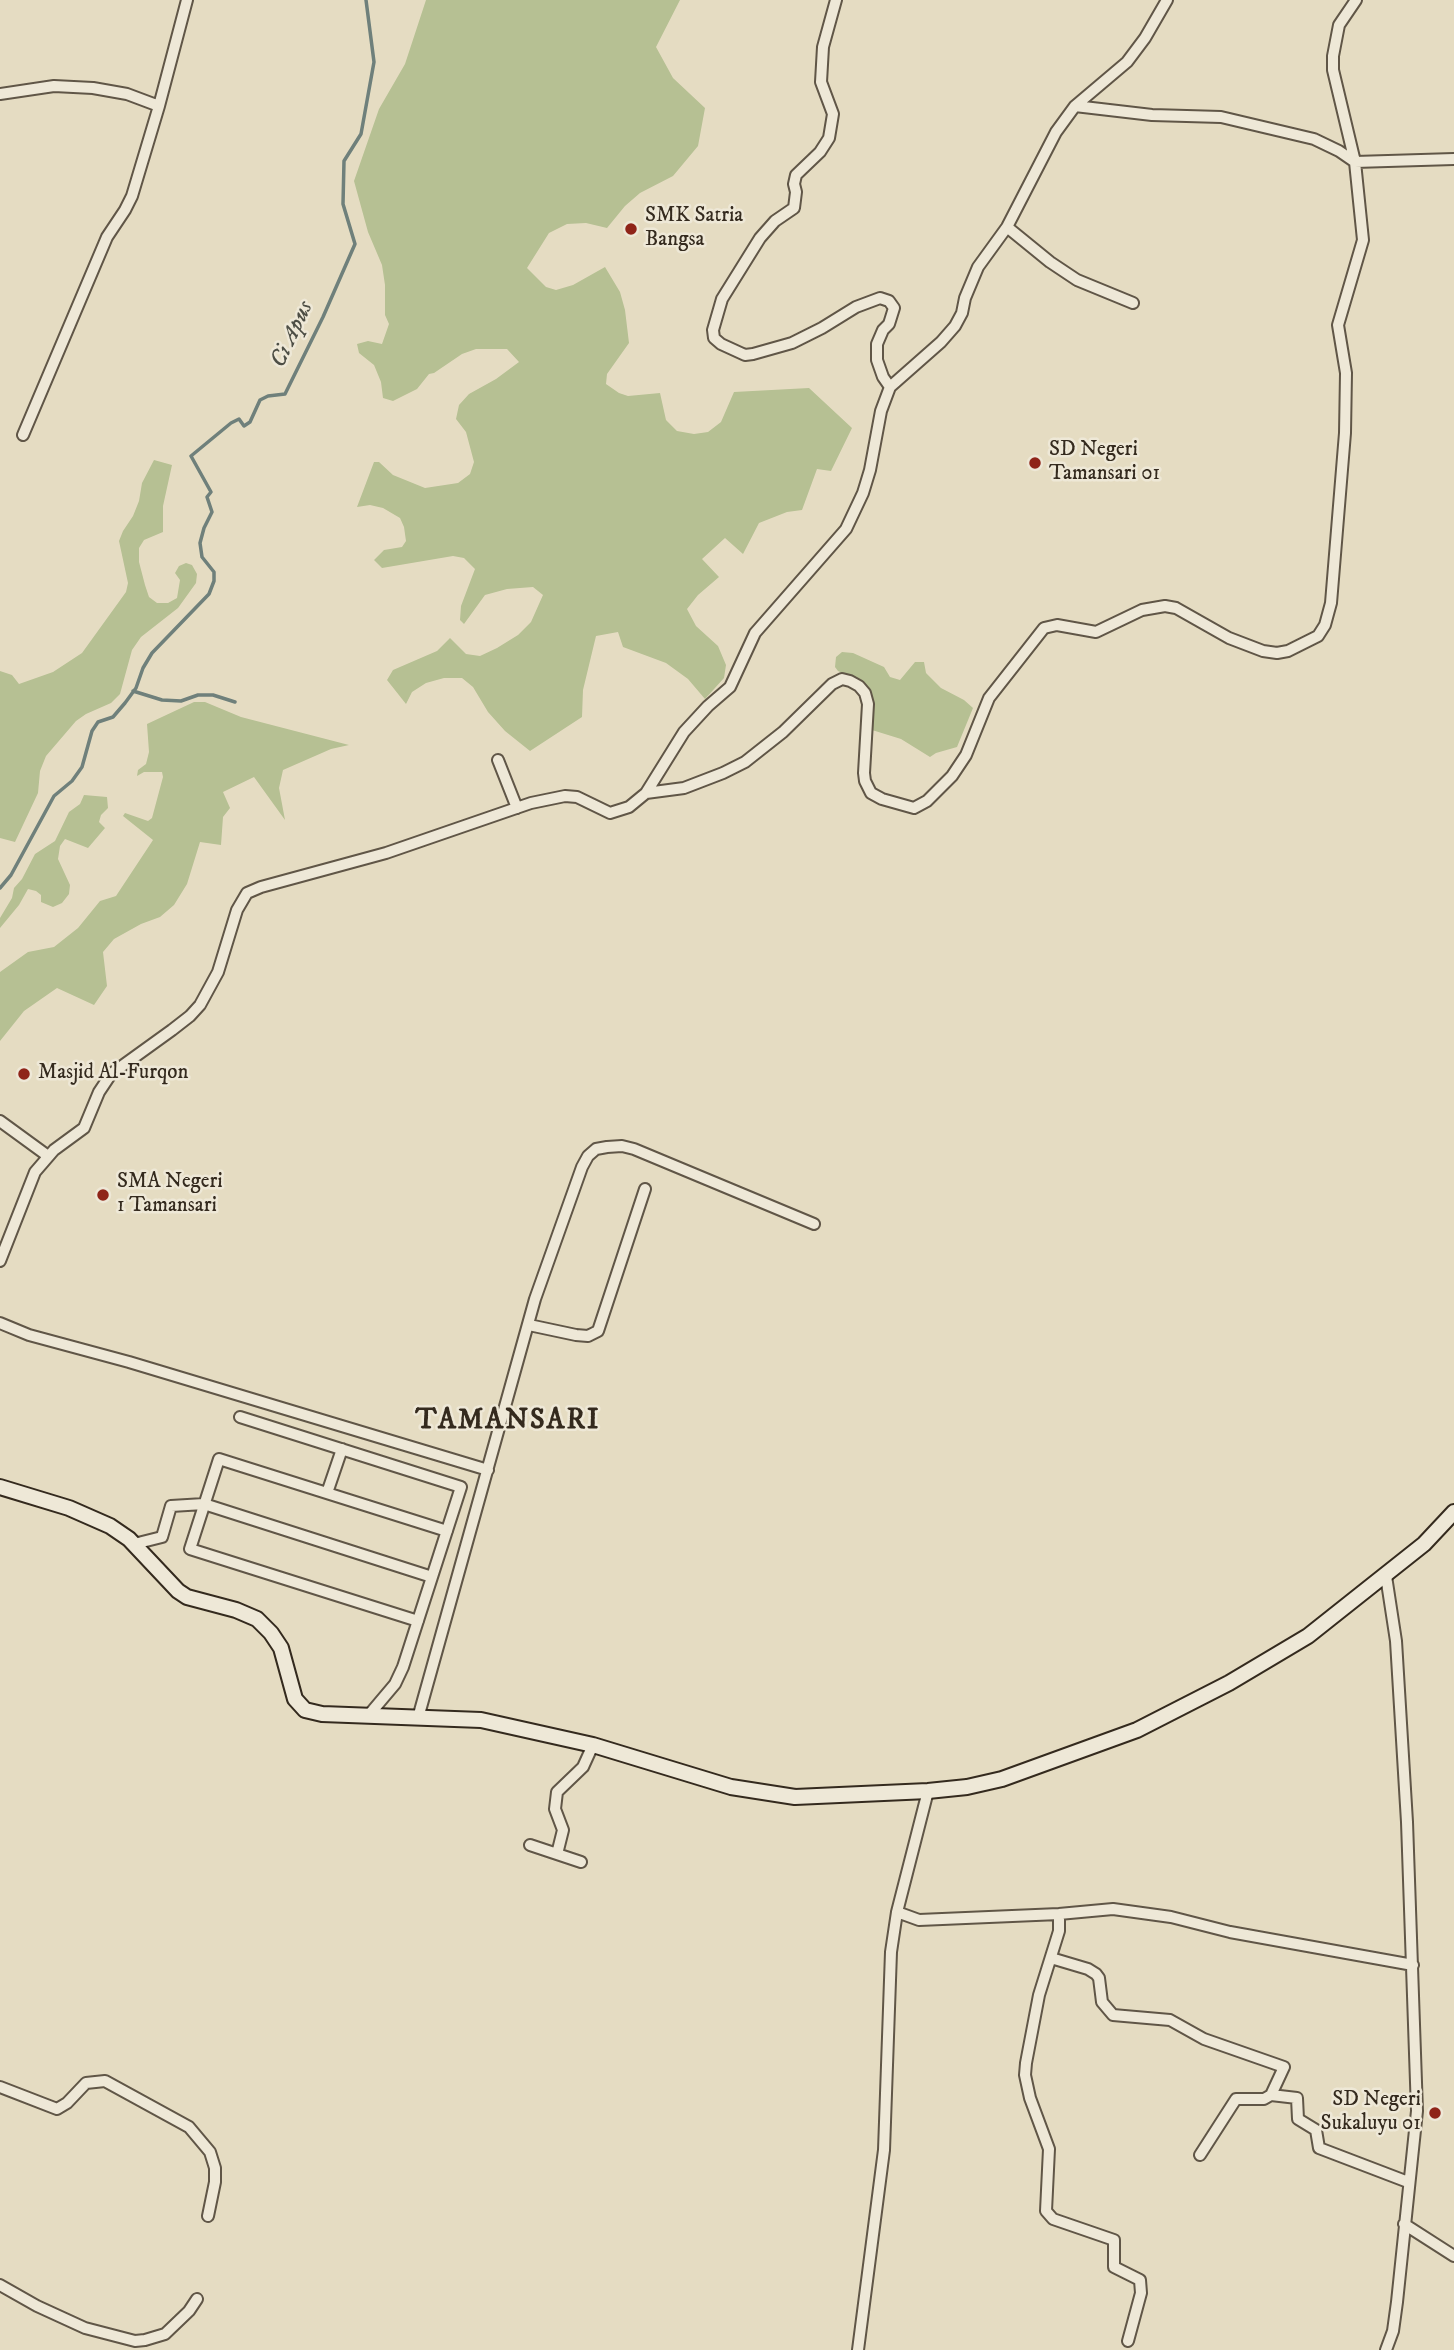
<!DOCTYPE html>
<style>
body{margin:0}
canvas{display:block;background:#e5dcc2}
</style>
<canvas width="1454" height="2350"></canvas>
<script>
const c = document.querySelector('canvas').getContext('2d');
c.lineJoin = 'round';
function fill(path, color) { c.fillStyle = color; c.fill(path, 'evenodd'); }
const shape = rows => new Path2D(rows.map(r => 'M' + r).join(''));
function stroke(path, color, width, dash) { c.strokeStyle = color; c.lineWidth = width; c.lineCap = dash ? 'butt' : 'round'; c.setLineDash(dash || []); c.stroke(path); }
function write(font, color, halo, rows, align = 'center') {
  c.font = font + ' "IM FELL DW Pica",serif'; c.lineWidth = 5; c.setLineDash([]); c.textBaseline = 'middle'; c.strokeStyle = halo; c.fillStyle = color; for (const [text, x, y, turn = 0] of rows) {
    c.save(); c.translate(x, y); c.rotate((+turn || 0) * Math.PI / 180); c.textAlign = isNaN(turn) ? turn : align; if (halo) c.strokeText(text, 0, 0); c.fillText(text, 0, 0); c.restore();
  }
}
fill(shape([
 [426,0,680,0,656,47,673,78,705,108,698,146,673,176,640,193,625,206,607,228,586,223,567,224,549,233,527,268,546,287,556,290,573,285,605,267,620,292,625,310,629,343,607,374,606,384,619,393,628,396,660,393,666,420,677,431,694,434,708,432,721,422,734,392,809,388,852,428,831,471,817,469,802,510,787,512,759,523,743,554,725,538,702,559,719,577,698,595,687,609,696,626,718,646,726,665,724,678,705,699,688,679,666,663,623,647,618,632,596,636,583,690,582,717,530,751,505,731,488,712,473,687,462,678,444,678,426,683,412,692,406,704,387,680,393,670,437,651,450,638,466,654,480,656,497,648,518,635,531,622,543,595,533,587,507,589,485,595,464,624,460,620,461,606,475,569,464,558,453,556,382,568,374,560,384,550,402,547,406,541,404,527,400,518,383,508,370,505,357,507,374,462,379,462,393,475,425,488,458,483,470,474,474,462,466,432,456,419,459,405,469,394,496,379,519,362,507,349,476,349,462,354,434,373,429,374,417,389,393,401,383,398,381,382,374,365,359,353,357,344,368,341,382,344,389,324,385,315,385,285,382,265,368,232,354,181,379,109,405,64],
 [154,460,172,465,163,506,163,532,144,540,139,548,139,562,145,585,149,597,157,603,168,603,177,598,180,580,175,573,179,566,186,563,192,565,197,574,196,583,178,608,141,637,132,650,120,694,111,703,86,714,76,721,46,756,40,771,38,793,15,842,0,838,0,671,12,675,19,684,53,672,82,653,126,592,128,583,119,541,123,531,133,516,139,501,142,483],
 [842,652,853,653,884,667,890,677,900,680,915,662,924,662,926,673,941,688,964,700,973,708,957,747,936,753,930,757,901,739,872,730,868,726,858,680,838,671,835,667,836,657],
 [194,702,205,702,241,717,349,745,331,749,283,770,279,788,285,820,254,777,223,792,230,808,223,817,221,845,200,842,187,884,174,905,160,917,141,924,114,939,103,952,107,986,94,1005,57,988,24,1011,0,1041,0,972,28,952,54,947,78,928,100,901,116,896,153,840,123,816,125,813,148,821,152,818,163,777,162,772,144,772,137,776,138,770,146,764,149,752,147,724],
 [84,795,107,797,108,808,101,815,99,822,105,828,88,848,65,839,60,846,58,859,70,885,69,894,62,903,53,907,41,902,41,895,36,891,28,889,19,905,0,928,0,918,12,898,14,888,22,879,35,854,55,841,69,812,80,804]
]), '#b6c093');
stroke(shape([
 [133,691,162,700,181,701,198,695,213,695,235,702],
 [0,888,11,875,54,796,72,781,82,767,92,731,98,722,113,717,125,703,136,688,143,668,152,653,209,594,214,581,214,572,202,557,200,543,204,528,212,512,207,497,211,492,191,456,231,423,239,419,244,426,250,422,260,400,268,396,285,394,323,317,355,244,343,204,344,161,361,134,374,62,366,0]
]), '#6f807b', 3.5);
const street = shape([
 [836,0,823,47,821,82,833,114,829,138,820,152,796,175,794,184,796,192,794,208,775,221,760,238,722,299,713,330,714,338,721,344,745,355,753,354,792,343,822,328,856,307,880,298,889,301,894,308,889,324,883,330,877,344,877,360,883,377,890,387],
 [0,94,54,86,93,88,127,94,159,106,187,0],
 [1075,106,1152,115,1221,117,1314,139,1339,151,1355,162,1454,159],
 [1007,227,1050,262,1077,280,1133,303],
 [23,435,107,237,125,210,132,196,159,106],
 [498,760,517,808],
 [646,793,684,788,723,773,745,762,783,732,832,684,842,679,850,681,859,686,865,693,868,704,864,773,865,781,871,793,882,799,914,808,927,801,952,776,966,755,989,698,1044,628,1057,625,1096,632,1142,610,1165,606,1176,608,1229,638,1263,651,1277,653,1288,651,1318,636,1325,625,1331,603,1345,433,1346,373,1338,325,1363,240,1355,162,1333,70,1333,56,1339,25,1356,0],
 [0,1121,48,1156],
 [0,1261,35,1172,54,1150,84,1128,99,1092,111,1074,172,1030,190,1016,200,1005,218,972,237,910,247,893,261,887,386,853,531,803,565,796,577,797,610,813,629,807,646,793,684,732,708,706,730,687,755,633,846,529,863,493,870,470,881,411,890,387,941,342,955,326,962,313,965,298,978,267,1007,227,1056,132,1075,106,1127,62,1145,38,1167,0],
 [0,1323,29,1335,129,1362,488,1470],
 [529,1325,576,1335,588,1336,598,1331,645,1189],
 [240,1417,461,1487,403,1667,395,1684,368,1716],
 [327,1493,342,1449],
 [134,1544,162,1537,171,1506,204,1504,432,1577],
 [418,1621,190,1549,219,1459,447,1531],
 [418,1718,535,1299,582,1167,588,1156,596,1149,607,1147,622,1146,634,1149,814,1224],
 [530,1845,581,1862],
 [557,1854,563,1830,555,1809,557,1792,583,1767,593,1745],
 [897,1912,919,1920,1059,1914,1113,1909,1171,1917,1230,1932,1413,1965],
 [1059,1914,1059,1931,1039,1995,1026,2063,1025,2075,1030,2098,1049,2149,1046,2211,1053,2219,1114,2240,1114,2267,1140,2280,1141,2293,1128,2341],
 [1051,1958,1088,1969,1096,1974,1099,1978,1102,2002,1113,2015,1170,2020,1204,2039,1284,2067,1271,2095,1297,2098,1298,2119,1316,2130,1319,2148,1408,2182],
 [0,2087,57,2109,67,2103,86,2083,105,2081,189,2127,210,2152,215,2168,215,2182,208,2216],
 [1200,2155,1236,2099,1264,2099,1271,2095],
 [1404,2224,1454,2256],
 [0,2285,37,2306,85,2328,135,2341,145,2340,165,2334,189,2311,197,2299],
 [858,2350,884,2150,891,1952,897,1912,928,1791],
 [1386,2350,1393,2331,1397,2302,1417,2111,1407,1822,1396,1641,1386,1576]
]);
const secondary = shape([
 [0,1487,69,1508,110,1526,129,1539,178,1591,187,1597,236,1610,257,1619,271,1633,281,1648,295,1699,305,1710,322,1714,481,1720,593,1745,731,1787,795,1797,928,1791,967,1787,1002,1779,1137,1730,1229,1683,1308,1636,1424,1544,1454,1512]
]);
stroke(street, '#605647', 14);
stroke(secondary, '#342a1e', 18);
stroke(street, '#eee8d7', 10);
stroke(secondary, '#eee8d7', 14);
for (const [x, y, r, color] of [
 [631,229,7,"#8f2418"],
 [1035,463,7,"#8f2418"],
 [24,1074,7,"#8f2418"],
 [103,1195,7,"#8f2418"],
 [1435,2113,7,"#8f2418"]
]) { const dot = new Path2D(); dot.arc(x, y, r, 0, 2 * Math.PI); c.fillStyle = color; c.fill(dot); stroke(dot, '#eee8d7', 2.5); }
write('21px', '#342a1e', '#eee8d7', [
 ["SMK Satria",645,217],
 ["Bangsa",645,241],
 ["SD Negeri",1049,451],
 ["Tamansari 01",1049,475],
 ["Masjid Al-Furqon",38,1074],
 ["SMA Negeri",117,1183],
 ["1 Tamansari",117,1207],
 ["SD Negeri",1421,2101,"right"],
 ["Sukaluyu 01",1421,2125,"right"]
], 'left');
write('italic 23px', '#4d4e45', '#eee8d7', [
 ["Ci Apus",293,335,-65]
]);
c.letterSpacing = '2px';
write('bold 28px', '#342a1e', '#eee8d7', [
 ["TAMANSARI",508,1422]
]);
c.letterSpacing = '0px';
</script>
